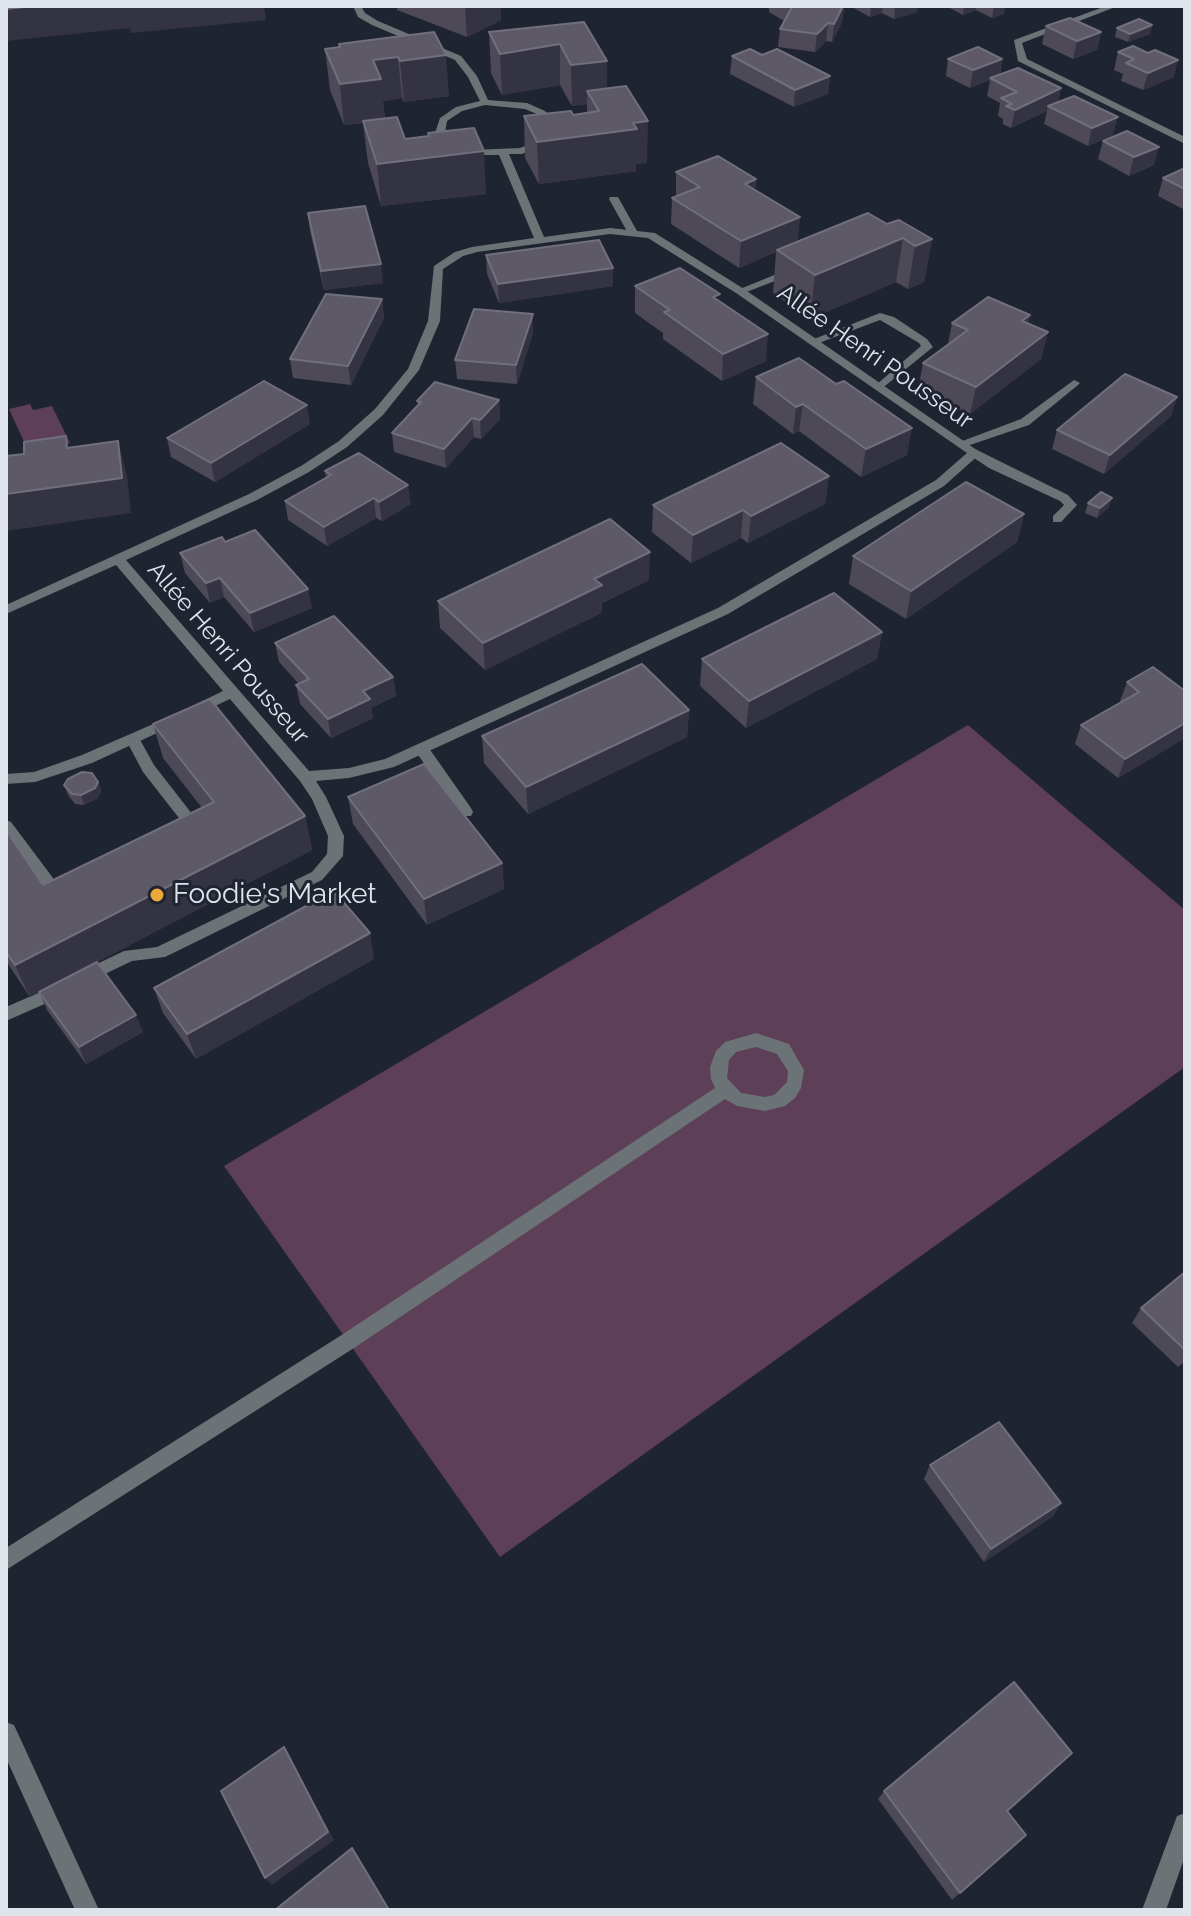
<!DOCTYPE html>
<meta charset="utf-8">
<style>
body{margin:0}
#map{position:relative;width:1191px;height:1916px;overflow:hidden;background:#1f2431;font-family:Raleway,sans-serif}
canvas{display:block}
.frame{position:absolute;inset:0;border:8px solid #dfe3ec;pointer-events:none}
</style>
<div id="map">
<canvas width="1191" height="1916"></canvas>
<div class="frame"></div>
</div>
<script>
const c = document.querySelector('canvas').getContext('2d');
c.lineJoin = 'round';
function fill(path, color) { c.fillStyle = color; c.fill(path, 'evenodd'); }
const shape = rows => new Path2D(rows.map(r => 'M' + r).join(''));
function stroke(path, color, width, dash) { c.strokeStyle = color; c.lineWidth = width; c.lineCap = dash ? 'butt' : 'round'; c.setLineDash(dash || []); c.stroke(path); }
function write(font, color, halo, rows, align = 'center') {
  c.font = font + ' Raleway,sans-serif'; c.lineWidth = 6; c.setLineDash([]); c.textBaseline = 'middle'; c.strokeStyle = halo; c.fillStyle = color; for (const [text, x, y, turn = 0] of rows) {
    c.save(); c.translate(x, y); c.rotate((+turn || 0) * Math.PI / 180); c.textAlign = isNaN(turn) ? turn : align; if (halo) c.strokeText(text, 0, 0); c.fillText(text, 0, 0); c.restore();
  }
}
fill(shape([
 [30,404,33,410,52,406,70,443,49,448,26,446,9,409],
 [968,725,1185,910,1185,1067,500,1557,224,1166]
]), '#5d3f57');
fill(shape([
 [610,197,618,197,637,231,636,233,628,233,609,199,610,197],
 [794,267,799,270,798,272,744,293,735,291,794,267],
 [880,313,894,317,927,339,933,347,880,390,876,389,876,385,921,346,919,343,880,320,819,343,809,341,880,313],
 [1074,380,1080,383,1078,385,1029,425,967,446,963,447,957,443,1021,419,1074,380],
 [975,449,1068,495,1077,505,1061,522,1053,522,1053,516,1064,505,1060,501,989,468,971,456,969,453,975,449],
 [133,735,138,736,154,765,203,828,206,832,203,836,193,836,143,772,126,740,133,735],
 [421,743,426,744,471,808,473,812,471,816,461,816,416,752,414,748,421,743],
 [6,820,11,822,68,898,65,902,55,902,6,837,6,820],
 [756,1033,789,1044,804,1070,801,1088,795,1098,785,1106,765,1111,737,1106,725,1099,354,1348,6,1570,6,1548,340,1336,715,1088,711,1079,710,1067,716,1051,725,1042,756,1033],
 [756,1047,777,1054,788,1071,787,1082,774,1095,765,1097,741,1093,727,1078,729,1060,736,1052,756,1047]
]), '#6b7377');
fill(shape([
 [353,6,361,6,365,13,378,21,461,56,477,76,488,100,527,103,545,111,555,123,552,136,542,146,522,154,509,154,544,237,610,228,655,233,744,289,981,453,944,486,728,614,394,767,349,778,316,781,326,797,344,836,343,856,322,880,165,957,132,961,84,984,78,983,76,978,78,973,124,951,157,947,312,872,327,854,328,836,312,799,300,781,230,699,200,713,190,713,188,710,190,707,223,691,116,565,6,614,6,605,249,494,301,466,339,441,375,409,408,369,428,321,434,266,455,252,472,247,534,238,499,155,469,155,448,147,435,133,440,118,456,107,480,101,468,77,455,60,372,25,358,17,353,6],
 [485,105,525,109,539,115,545,123,544,133,536,142,520,148,473,150,454,143,445,133,447,121,462,111,485,105],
 [610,234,648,238,736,293,967,453,936,480,718,608,385,759,349,768,309,771,126,560,257,500,309,472,347,447,383,415,419,370,440,321,443,269,463,256,477,252,610,234],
 [1106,6,1118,6,1022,43,1027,59,1185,137,1185,144,1018,61,1014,40,1106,6],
 [174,715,179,717,181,720,179,723,92,763,35,782,6,784,6,774,34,772,82,755,174,715],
 [59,984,65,985,67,990,65,995,6,1021,6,1007,59,984],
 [6,1722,14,1725,99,1910,75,1910,6,1758,6,1722],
 [1185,1813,1185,1856,1166,1910,1142,1910,1177,1816,1185,1813]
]), '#6b7377');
fill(shape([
 [397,6,500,6,501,20,467,37,397,10],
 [769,6,844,6,842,22,832,42,826,41,815,52,778,47,780,29,784,21,769,12],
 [850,6,918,6,917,12,894,19,882,13,870,17],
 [946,6,1005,6,1004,14,992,18,976,10,963,15],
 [584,22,607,61,607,89,647,163,636,164,636,171,539,184,525,158,524,116,573,115,587,113,587,104,572,106,560,85,502,95,491,73,489,32],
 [1152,25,1150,34,1128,42,1115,37,1117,28],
 [1046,26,1101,32,1097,50,1073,59,1042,44],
 [434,32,449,96,404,102,402,98,383,101,385,119,405,139,428,137,428,133,486,194,381,206,368,163,363,123,344,125,330,90,325,49,339,47,339,44],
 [1118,52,1174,77,1143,90,1121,81,1123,74,1114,70],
 [762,55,830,76,828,94,794,107,730,74,732,56],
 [948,59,1002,59,1000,75,1061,88,1058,102,1113,135,1088,146,1044,124,1047,111,1011,128,1003,124,1003,119,998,116,1000,103,987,96,990,80,970,88,946,76],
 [1103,141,1154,165,1129,176,1098,159],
 [1185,168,1185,210,1158,196,1163,178],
 [676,172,756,179,755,190,800,217,797,242,887,224,932,239,924,282,908,289,896,282,810,319,773,293,776,252,739,268,671,224,672,198,676,196],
 [308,213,383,283,324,290,310,231],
 [486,255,613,286,499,303,487,274],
 [635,286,720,302,766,361,722,381,663,339,663,333,635,313],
 [382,299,384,318,351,385,293,378,290,359],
 [1030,315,1028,324,1048,332,1041,359,970,414,918,390,923,363,948,344,952,323],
 [533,333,517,384,457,379,455,360],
 [756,377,836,384,907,455,861,477,799,431,793,434,753,404],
 [1177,397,1171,416,1104,474,1052,449,1057,430],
 [499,400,500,419,481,439,474,437,446,468,394,452,392,433,418,407,417,401],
 [310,424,215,482,171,457,167,438],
 [325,471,411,504,382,521,376,518,327,546,288,520,285,501,326,478],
 [829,476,825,504,748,543,741,538,691,563,652,532,653,505],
 [1088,503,1109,507,1097,518,1085,513],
 [1024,514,1017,542,906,619,849,584,853,556],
 [225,542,312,608,254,632,224,597,210,603,185,573,180,553],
 [649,580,602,603,601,613,485,670,440,628,438,601],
 [882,632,877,659,746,728,700,686,702,659],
 [275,643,393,677,396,696,371,708,373,718,331,738,300,704,296,685,299,684,279,662],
 [1127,682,1185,691,1185,738,1118,778,1075,744,1081,725,1121,702,1120,701],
 [689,710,687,737,528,814,484,763,482,736],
 [153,724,305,816,312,850,97,962,143,1032,86,1064,47,1010,39,992,81,970,30,997,6,961,6,830,43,885,202,808,163,758],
 [98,782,101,791,98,798,84,805,75,804,68,795,64,785],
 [348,797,502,863,504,889,427,925,353,824],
 [374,959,196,1059,163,1013,154,988],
 [1185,1272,1185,1361,1178,1367,1132,1323,1141,1308],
 [930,1465,1061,1503,1053,1516,984,1562,924,1479],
 [1063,1762,1008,1811,1026,1835,952,1900,878,1799,884,1791]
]), '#4d4957');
fill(shape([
 [34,6,264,6,266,20,131,33,130,28,6,41,6,9],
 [465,6,500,6,501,20,467,37],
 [844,6,842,22,832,42,834,24],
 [871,6,883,6,882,13,870,17],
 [895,6,918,6,917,12,894,19],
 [964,6,977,6,976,10,963,15],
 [994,6,1005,6,1004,14,992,18],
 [828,23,826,41,815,52,817,34],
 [1152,25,1150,34,1128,42,1130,34],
 [1101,32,1097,50,1073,59,1077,41],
 [560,44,560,85,502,95,500,54],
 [446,55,449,96,404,102,400,61],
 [398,57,402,98,383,101,385,120,344,125,340,84,373,60],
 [1002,59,999,76,990,78,990,80,970,88,973,70],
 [1178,60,1174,77,1143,90,1148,73],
 [607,61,607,102,587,91,587,104,572,106,571,65],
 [830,76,828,94,794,107,795,90],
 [1061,88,1057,106,1048,106,1047,111,1011,128,1015,110],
 [1118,117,1113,135,1088,146,1092,128],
 [648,121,647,163,636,164,636,171,539,184,537,142],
 [1159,147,1154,165,1129,176,1134,157],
 [484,151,486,194,381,206,377,164],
 [756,179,754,205,745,184],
 [800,217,797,243,777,250,776,252,739,268,741,241],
 [903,238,896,282,810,319,815,275],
 [932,239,924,282,908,289,915,246],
 [381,264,383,283,324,290,321,271],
 [613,268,613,286,499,303,498,284],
 [382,299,384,318,351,385,348,366],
 [533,314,533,333,517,384,516,365],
 [1030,315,1024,342,1022,321],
 [1048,332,1041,359,970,414,976,387],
 [768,334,766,361,722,381,723,354],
 [1177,397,1171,416,1104,474,1110,455],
 [499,400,500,419,481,439,480,420],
 [803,404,799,431,793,434,796,407],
 [307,405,310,424,215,482,211,463],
 [472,418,474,437,446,468,444,449],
 [912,428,907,455,861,477,866,449],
 [118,441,127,476,131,513,6,531,6,494],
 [829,476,825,504,748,543,751,516],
 [408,485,411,504,382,521,379,502],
 [374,498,376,518,327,546,324,527],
 [1112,498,1109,507,1097,518,1100,508],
 [743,510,741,538,691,563,693,535],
 [1024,514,1017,542,906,619,911,591],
 [650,552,649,580,602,603,601,613,485,670,483,643,594,579],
 [220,578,224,597,210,603,206,583],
 [308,589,312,608,254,632,250,613],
 [882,632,877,659,746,728,749,701],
 [393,677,396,696,371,708,373,718,331,738,328,719,363,691],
 [689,710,687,737,528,814,526,787],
 [1185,723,1185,738,1118,778,1125,759],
 [98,782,101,791,98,798,84,805,81,795],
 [305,816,312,850,30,997,15,965],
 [502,863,504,889,427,925,424,899],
 [370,933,374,959,196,1059,187,1034],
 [136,1015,143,1032,86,1064,79,1047],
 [1061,1503,1053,1516,984,1562,991,1549],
 [284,1747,334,1840,272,1885,265,1878]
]), '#343341');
const building = shape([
 [6,6,34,6,6,9,6,6],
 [791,6,843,6,834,24,828,23,817,34,780,29,792,7,791,6],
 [1070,18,1101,32,1077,41,1046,26,1070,18],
 [1139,19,1152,25,1130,34,1117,28,1139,19],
 [584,22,607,61,571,65,560,44,500,54,489,32,584,22],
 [434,32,446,55,400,61,398,57,373,60,381,79,340,84,325,49,340,47,339,44,434,32],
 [1133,46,1148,53,1155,50,1178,60,1148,73,1126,63,1134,59,1118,52,1133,46],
 [978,47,1002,59,973,70,948,59,978,47],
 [750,49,762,55,777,49,830,76,795,90,732,56,750,49],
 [1018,68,1061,88,1015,110,1006,106,1012,104,1001,98,1017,92,990,78,1018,68],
 [626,86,648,121,633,123,637,129,537,142,524,116,571,111,573,115,599,111,587,91,626,86],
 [1074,96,1118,117,1092,128,1048,106,1074,96],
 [397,117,405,139,429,136,428,133,474,128,484,151,377,164,363,121,397,117],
 [1127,131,1159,147,1134,157,1103,141,1127,131],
 [718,156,756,179,745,184,800,217,741,241,672,198,700,187,676,172,718,156],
 [1185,168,1185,189,1163,178,1185,168],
 [365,206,381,264,321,271,308,213,365,206],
 [868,213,887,224,899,220,932,239,915,246,903,238,815,275,777,250,868,213],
 [599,240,613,268,498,284,486,255,599,240],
 [680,268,720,294,713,297,768,334,723,354,664,312,670,310,635,286,680,268],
 [326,294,382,299,348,366,290,359,326,294],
 [988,297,1030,315,1022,321,1048,332,976,387,923,363,968,330,952,323,988,297],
 [474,309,533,314,516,365,455,360,474,309],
 [799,358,836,384,844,381,912,428,866,449,803,404,796,407,756,377,799,358],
 [1125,374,1177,397,1110,455,1057,430,1125,374],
 [264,381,307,405,211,463,167,438,264,381],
 [435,382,499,400,480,420,472,418,444,449,392,433,421,402,417,401,435,382],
 [66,436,67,448,118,441,122,478,6,494,6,456,24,454,24,442,66,436],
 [781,443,829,476,751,516,743,510,693,535,653,505,781,443],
 [359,453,408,485,379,502,374,498,324,527,285,501,331,475,325,471,359,453],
 [966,482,1024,514,911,591,853,556,966,482],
 [1101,492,1112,498,1100,508,1088,503,1101,492],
 [610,519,650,552,594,579,602,585,483,643,438,601,610,519],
 [255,530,308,589,250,613,220,578,206,583,180,553,222,537,225,542,255,530],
 [834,593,882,632,749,701,702,659,834,593],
 [334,616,393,677,363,691,370,699,328,719,296,685,309,679,275,643,334,616],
 [642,664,689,710,526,787,482,736,642,664],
 [1153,667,1185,691,1185,723,1125,759,1081,725,1139,692,1127,682,1153,667],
 [210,699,305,816,15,965,6,952,6,830,43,885,214,802,153,724,210,699],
 [424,764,502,863,424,899,348,797,424,764],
 [82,772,92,773,98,782,95,788,81,795,72,794,64,785,68,779,82,772],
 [334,891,370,933,187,1034,154,988,334,891],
 [97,962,136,1015,79,1047,39,992,97,962],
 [1185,1272,1185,1350,1141,1308,1185,1272],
 [999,1422,1061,1503,991,1549,930,1465,999,1422],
 [1014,1682,1072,1753,1007,1811,1026,1835,960,1893,884,1791,1014,1682],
 [284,1747,328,1832,265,1878,221,1791,284,1747],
 [352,1848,389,1910,275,1910,352,1848]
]);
fill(building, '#5d5967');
stroke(building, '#716f7c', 2);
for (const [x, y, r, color] of [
 [157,895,8,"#eca93a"]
]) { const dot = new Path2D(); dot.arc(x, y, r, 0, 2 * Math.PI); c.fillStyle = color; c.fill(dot); stroke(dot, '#1f2431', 3); }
write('24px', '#dfe3ec', '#1f2431', [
 ["Allée Henri Pousseur",875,357,35],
 ["Allée Henri Pousseur",228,653,49]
]);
write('28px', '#dfe3ec', '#1f2431', [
 ["Foodie's Market",173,895]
], 'left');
</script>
